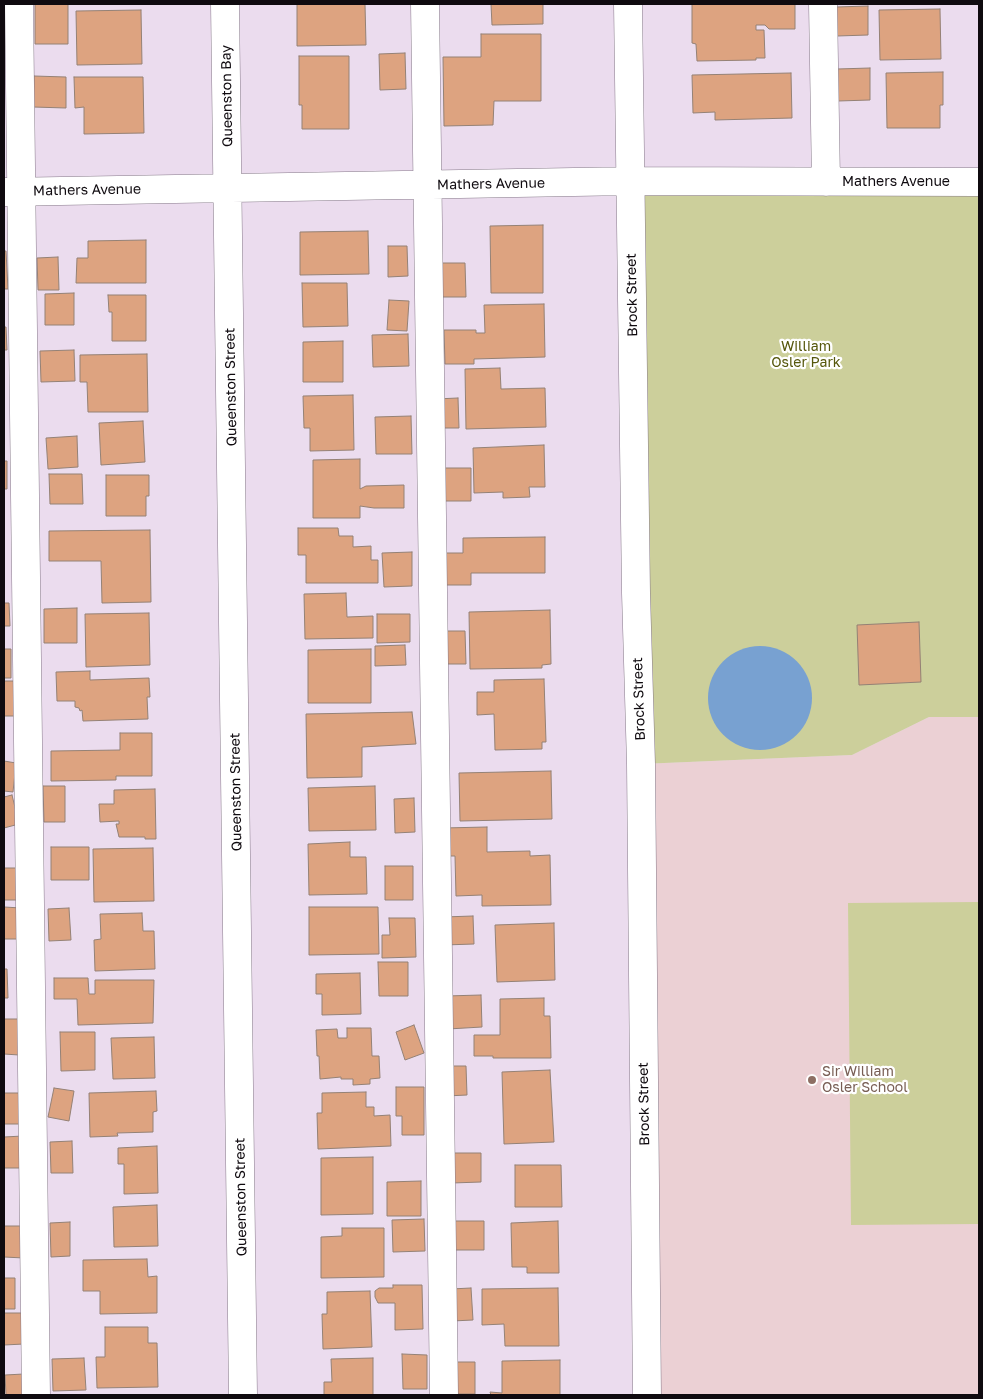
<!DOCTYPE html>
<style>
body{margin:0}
#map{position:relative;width:983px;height:1399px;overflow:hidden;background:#ebdcee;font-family:"Golos Text",sans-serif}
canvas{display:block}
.frame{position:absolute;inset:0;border:5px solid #0f0a0f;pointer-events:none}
</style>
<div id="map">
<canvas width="983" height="1399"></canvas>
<div class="frame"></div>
</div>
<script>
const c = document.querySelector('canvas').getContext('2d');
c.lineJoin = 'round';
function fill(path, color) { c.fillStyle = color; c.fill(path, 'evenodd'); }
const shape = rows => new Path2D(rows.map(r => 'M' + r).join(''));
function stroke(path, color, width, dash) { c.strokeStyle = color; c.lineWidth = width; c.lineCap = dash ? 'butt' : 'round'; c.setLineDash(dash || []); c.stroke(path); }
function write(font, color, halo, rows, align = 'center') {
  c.font = font + ' "Golos Text",sans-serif'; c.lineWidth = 4.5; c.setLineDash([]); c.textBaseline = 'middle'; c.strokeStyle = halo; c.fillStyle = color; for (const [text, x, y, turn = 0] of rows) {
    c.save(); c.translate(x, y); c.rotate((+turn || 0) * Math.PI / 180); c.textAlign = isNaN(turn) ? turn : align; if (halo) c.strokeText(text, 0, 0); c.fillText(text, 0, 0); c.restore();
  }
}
fill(shape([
 [929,717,979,717,979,1395,647,1395,641,764,852,755]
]), '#ebd0d4');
fill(shape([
 [631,181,979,182,979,717,929,717,852,755,641,764],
 [979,902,979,1224,851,1225,848,903]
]), '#cccf9b');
fill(shape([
 '708 698a52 52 0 1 1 104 0a52 52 0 1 1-104 0Z'
]), '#78a1d1');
const building = shape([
 [35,4,68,4,68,44,35,44,35,4],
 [297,4,365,4,366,45,297,46,297,4],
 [491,4,543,4,543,24,492,25,491,4],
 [692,4,795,4,795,29,769,29,765,25,756,25,756,30,764,30,765,58,756,58,756,60,697,61,696,44,692,43,692,4],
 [868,6,868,35,837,36,836,7,868,6],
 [940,9,941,59,880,60,879,10,940,9],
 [141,10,142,64,77,65,76,11,141,10],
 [481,34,541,34,541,101,494,101,493,125,444,126,443,57,481,57,481,34],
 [405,53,406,89,380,90,379,54,405,53],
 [299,56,349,56,349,129,302,129,302,105,299,105,299,56],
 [870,68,870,100,838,101,837,69,870,68],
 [943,72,943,105,940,105,940,128,887,128,886,73,943,72],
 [791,73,792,118,715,120,715,112,693,113,692,75,791,73],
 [34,76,66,77,66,108,33,107,34,76],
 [74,77,143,77,144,133,84,134,84,107,75,108,74,77],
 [543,225,543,293,491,293,490,226,543,225],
 [368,231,369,274,300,275,300,232,368,231],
 [146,240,146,283,76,283,77,258,88,258,88,241,146,240],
 [388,246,407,246,408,276,388,277,388,246],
 [4,251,6,251,8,289,4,289,4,251],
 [58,257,59,290,38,290,37,258,58,257],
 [436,263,465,263,466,297,436,297,436,263],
 [302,283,347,283,348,326,303,327,302,283],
 [74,293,74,325,45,325,45,294,74,293],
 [108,295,146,295,146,341,112,341,112,312,109,312,108,295],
 [389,300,409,301,407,331,387,330,389,300],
 [544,304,545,357,474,359,474,364,445,364,444,330,476,330,476,333,485,333,484,305,544,304],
 [4,327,6,327,7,350,4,350,4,327],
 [408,334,409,366,373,367,372,335,408,334],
 [343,341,343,382,303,382,303,342,343,341],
 [74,350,75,381,41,382,40,351,74,350],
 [147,354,148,412,88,412,87,382,80,382,80,355,147,354],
 [500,368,501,389,545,388,546,427,466,429,465,369,500,368],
 [353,395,354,450,310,451,310,428,304,428,303,396,353,395],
 [458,398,459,428,437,428,436,399,458,398],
 [411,416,412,454,376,454,375,417,411,416],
 [143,421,145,462,101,465,99,423,143,421],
 [77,436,78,467,48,469,46,438,77,436],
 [544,445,545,487,529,487,530,497,503,498,503,492,474,493,473,448,544,445],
 [360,459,360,489,366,486,404,485,404,508,374,508,360,506,360,518,313,518,313,460,360,459],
 [4,461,7,461,7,489,4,489,4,461],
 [438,468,471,468,471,501,438,501,438,468],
 [49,474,82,474,83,504,50,504,49,474],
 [106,475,149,475,149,496,146,496,146,516,106,516,106,475],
 [298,528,338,528,339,536,353,536,353,547,371,546,371,560,378,560,378,583,306,583,306,555,298,555,298,528],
 [150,530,151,602,102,603,101,561,49,561,49,531,150,530],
 [545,537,545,573,471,573,471,585,443,585,442,553,463,553,463,538,545,537],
 [412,552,412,586,384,587,382,553,412,552],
 [346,593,347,617,373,616,373,638,305,639,304,594,346,593],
 [4,603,9,603,10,626,4,626,4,603],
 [77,608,77,643,44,643,44,609,77,608],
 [550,610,551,664,542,665,542,668,470,669,469,612,550,610],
 [149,613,150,665,86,667,85,614,149,613],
 [377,614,410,614,410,642,377,643,377,614],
 [919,622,921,682,859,685,857,625,919,622],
 [441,631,465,631,466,664,441,664,441,631],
 [405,645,406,665,375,666,375,646,405,645],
 [4,649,11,649,11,678,4,678,4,649],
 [371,649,371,703,308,703,308,650,371,649],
 [90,671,90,680,149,678,150,697,147,697,148,719,83,721,82,710,80,711,79,708,75,707,75,701,57,701,56,672,90,671],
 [544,679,546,742,542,742,542,749,495,750,494,714,477,715,477,692,494,692,494,680,544,679],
 [4,681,16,681,16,716,4,716,4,681],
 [412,712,416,744,362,747,362,777,307,778,306,714,412,712],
 [120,733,152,733,152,776,116,776,116,780,51,781,51,751,120,750,120,733],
 [4,761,16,763,13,792,4,791,4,761],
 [551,771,552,819,460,821,459,773,551,771],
 [43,786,65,786,65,822,44,822,43,786],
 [375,786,376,830,309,831,308,788,375,786],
 [155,789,156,839,145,839,145,837,119,837,116,824,119,824,119,821,100,822,99,804,114,804,114,790,155,789],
 [12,795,19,824,4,828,4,797,12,795],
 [414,798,415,832,395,833,394,799,414,798],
 [487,827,487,852,530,851,530,856,550,855,551,905,482,906,482,895,456,896,455,856,444,856,443,828,487,827],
 [350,842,350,857,366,857,367,894,309,895,308,844,350,842],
 [51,847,89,847,89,880,51,880,51,847],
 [153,848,154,901,94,902,93,849,153,848],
 [385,866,413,866,413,900,385,900,385,866],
 [4,868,20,868,20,900,4,900,4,868],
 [4,907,21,908,21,939,4,939,4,907],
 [309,907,378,907,379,954,309,955,309,907],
 [69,908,71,940,49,941,48,909,69,908],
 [142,913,143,931,154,931,155,969,95,971,94,940,101,939,100,914,142,913],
 [473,916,474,944,444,945,443,917,473,916],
 [389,918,415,918,416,957,382,958,382,935,390,935,389,918],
 [554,923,555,980,497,982,495,925,554,923],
 [378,962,408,962,408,996,379,996,378,962],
 [4,969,7,969,8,998,4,998,4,969],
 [360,973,361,1014,322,1015,322,994,316,994,316,974,360,973],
 [54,978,88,978,89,994,95,994,95,980,154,980,153,1023,78,1025,77,999,54,999,54,978],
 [481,995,482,1027,448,1029,446,996,481,995],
 [544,998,544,1016,550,1016,551,1058,493,1058,493,1056,474,1056,474,1035,500,1035,500,999,544,998],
 [4,1019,19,1019,19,1055,4,1054,4,1019],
 [414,1025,424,1053,405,1060,396,1032,414,1025],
 [347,1028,371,1028,372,1056,379,1056,380,1078,370,1079,370,1084,353,1085,353,1079,341,1079,341,1077,320,1079,319,1056,317,1056,316,1030,337,1029,338,1038,347,1038,347,1028],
 [60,1032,95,1032,95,1070,61,1071,60,1032],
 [154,1037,155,1078,113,1079,111,1038,154,1037],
 [445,1066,466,1066,467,1095,446,1096,445,1066],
 [550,1070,554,1142,504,1144,502,1072,550,1070],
 [396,1087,424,1087,424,1135,402,1135,402,1116,396,1116,396,1087],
 [54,1088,74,1091,69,1121,48,1117,54,1088],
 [156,1091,157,1111,153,1112,153,1132,117,1133,118,1136,90,1137,89,1093,156,1091],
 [366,1092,366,1107,374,1107,374,1116,390,1115,391,1146,318,1149,317,1113,322,1113,322,1093,366,1092],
 [4,1093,21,1093,22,1124,4,1124,4,1093],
 [23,1136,23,1168,4,1168,4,1137,23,1136],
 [72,1141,73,1173,51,1173,50,1142,72,1141],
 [157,1146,158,1193,124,1194,124,1164,118,1164,118,1148,157,1146],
 [451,1153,481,1153,481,1182,452,1183,451,1153],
 [373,1157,373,1214,321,1215,321,1158,373,1157],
 [515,1165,561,1165,562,1207,515,1207,515,1165],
 [421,1181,421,1216,387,1216,387,1182,421,1181],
 [157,1205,158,1246,114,1247,113,1207,157,1205],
 [424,1219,425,1251,393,1252,392,1220,424,1219],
 [452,1221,484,1221,484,1250,452,1250,452,1221],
 [558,1221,559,1273,527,1273,527,1267,512,1267,511,1223,558,1221],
 [70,1222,70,1256,51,1257,50,1223,70,1222],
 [4,1226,24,1226,24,1258,4,1257,4,1226],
 [342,1228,384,1228,384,1277,321,1278,321,1237,342,1236,342,1228],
 [147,1259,148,1277,157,1276,157,1313,100,1314,100,1291,83,1291,83,1260,147,1259],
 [4,1278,15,1278,15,1309,4,1309,4,1278],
 [393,1285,422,1285,423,1329,395,1330,395,1303,378,1303,375,1297,375,1291,379,1288,393,1288,393,1285],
 [471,1288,473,1320,452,1321,451,1289,471,1288],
 [558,1288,559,1346,505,1346,504,1324,482,1325,482,1289,558,1288],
 [370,1291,372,1347,323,1349,322,1314,327,1314,327,1292,370,1291],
 [4,1313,24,1313,24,1344,4,1345,4,1313],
 [105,1327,148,1327,148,1343,157,1343,158,1387,97,1388,96,1357,105,1357,105,1327],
 [402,1354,427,1355,427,1389,403,1389,402,1354],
 [84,1358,86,1390,53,1391,52,1359,84,1358],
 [373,1358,373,1395,324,1395,324,1382,332,1382,331,1359,373,1358],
 [560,1360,560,1395,491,1395,490,1392,502,1393,502,1361,560,1360],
 [453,1362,475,1362,475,1394,454,1394,453,1362],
 [24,1374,25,1395,6,1395,5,1375,24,1374]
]);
fill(building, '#dda380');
stroke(building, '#948175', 1);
const minor = shape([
 [19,4,36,1395],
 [225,4,243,1395],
 [425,4,444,1395],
 [628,4,636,593,641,764,647,1395],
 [823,4,826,182],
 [4,192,631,181,979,182]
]);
stroke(minor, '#877a8a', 29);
stroke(minor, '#fff', 28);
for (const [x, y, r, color] of [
 [812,1080,5,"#8d6e63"]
]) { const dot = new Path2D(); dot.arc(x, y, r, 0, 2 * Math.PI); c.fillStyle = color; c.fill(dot); stroke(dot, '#fff', 2); }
write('14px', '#0f0a0f', '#fff', [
 ["Queenston Bay",227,96,-91],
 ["Mathers Avenue",896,182],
 ["Mathers Avenue",491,184,-1],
 ["Mathers Avenue",87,190,-1],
 ["Brock Street",632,295,-91],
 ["Queenston Street",231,387,-91],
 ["Brock Street",639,699,-92],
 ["Queenston Street",236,792,-91],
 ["Brock Street",644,1104,-91],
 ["Queenston Street",241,1197,-91]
]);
write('14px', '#56570c', '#fff', [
 ["William",806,347],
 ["Osler Park",806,363]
]);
write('14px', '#785e54', '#fff', [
 ["Sir William",822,1072],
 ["Osler School",822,1088]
], 'left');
</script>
